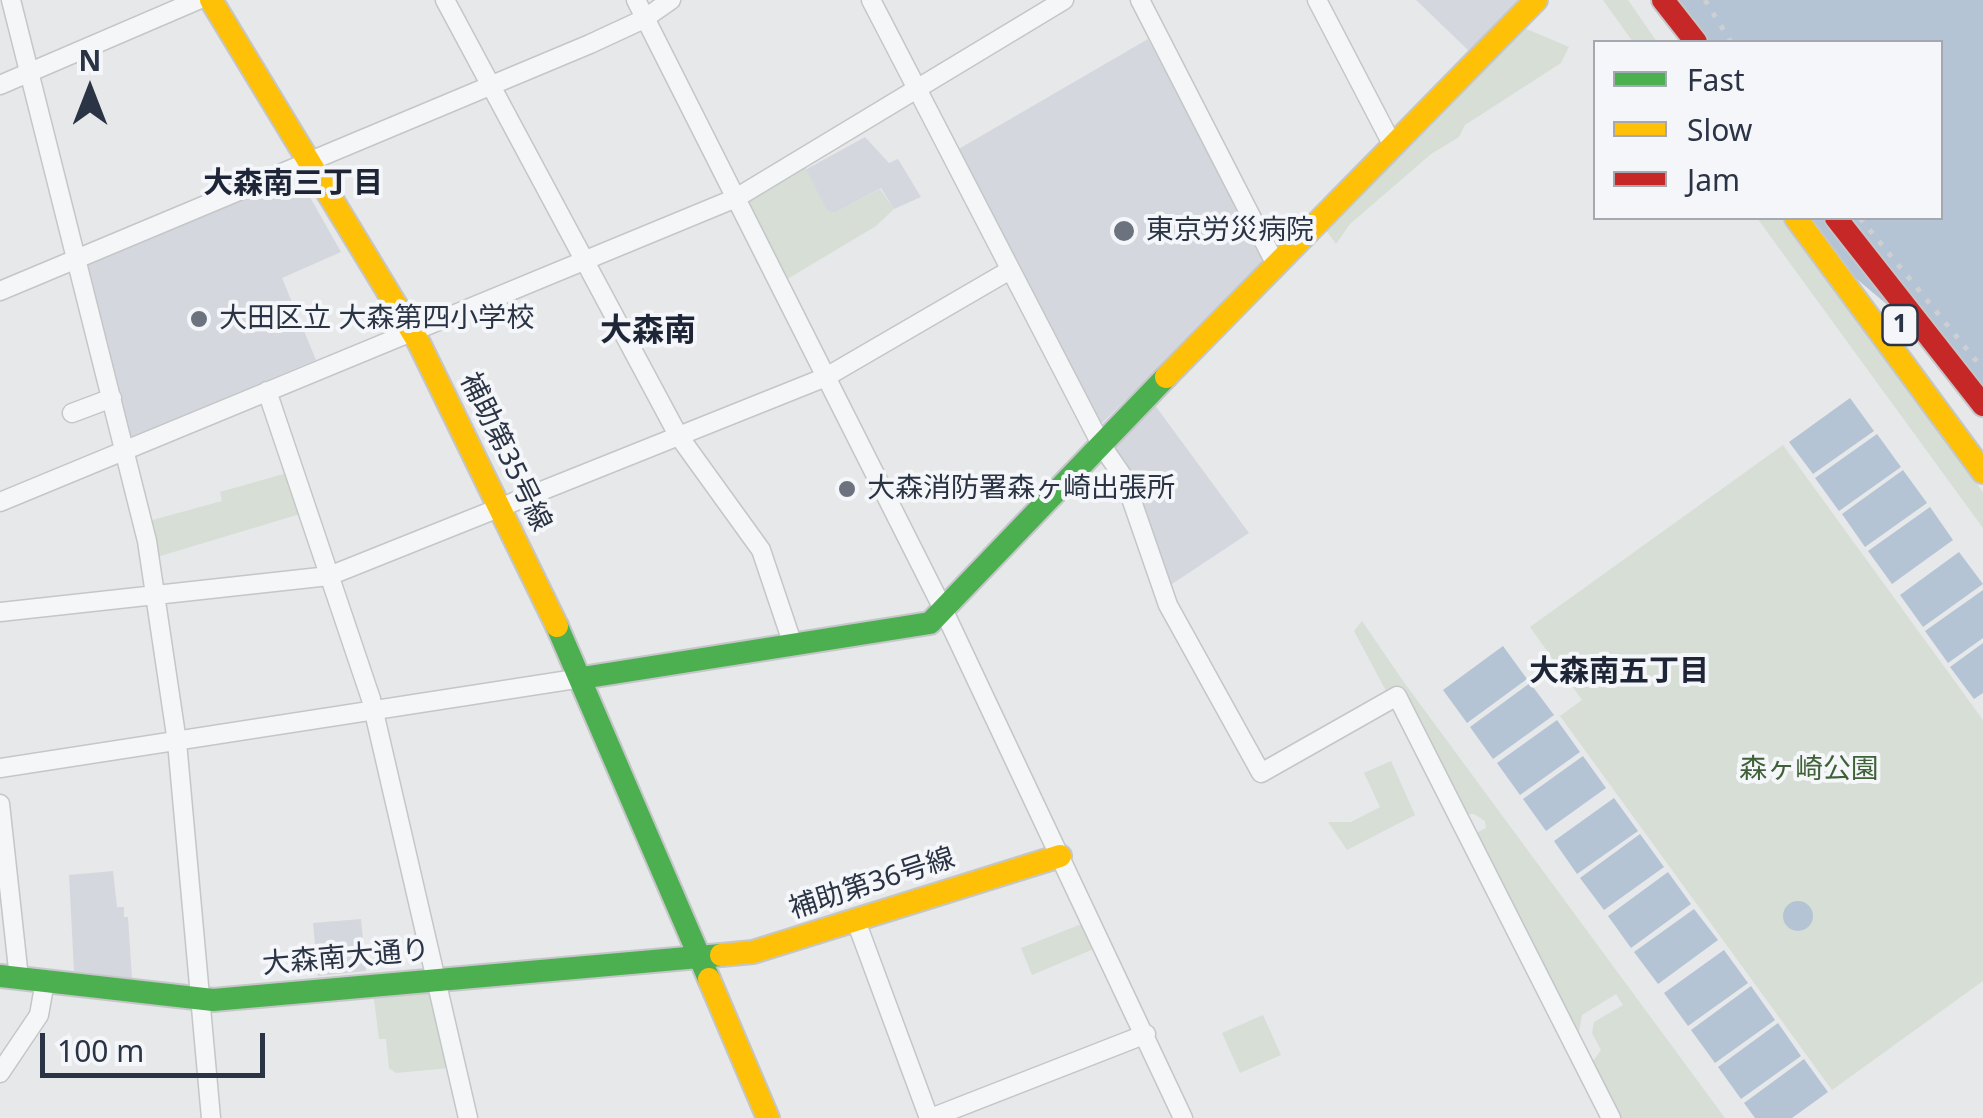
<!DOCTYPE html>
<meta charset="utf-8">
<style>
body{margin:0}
#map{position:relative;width:1983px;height:1118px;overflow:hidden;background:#e6e8ea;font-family:"Noto Sans",sans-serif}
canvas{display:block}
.legend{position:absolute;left:1593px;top:40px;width:350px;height:180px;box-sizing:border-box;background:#f4f6f9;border:2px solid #a4a8b1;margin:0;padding:12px 18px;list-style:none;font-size:30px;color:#2b3445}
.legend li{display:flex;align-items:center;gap:20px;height:50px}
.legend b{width:50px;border:2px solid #a4a8b1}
.north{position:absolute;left:40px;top:40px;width:100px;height:100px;-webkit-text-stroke:8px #f4f6f9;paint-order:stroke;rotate:0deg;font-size:28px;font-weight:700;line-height:40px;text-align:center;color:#2b3445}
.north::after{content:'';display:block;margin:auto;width:35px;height:45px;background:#2b3445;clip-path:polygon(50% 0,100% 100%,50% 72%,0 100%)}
.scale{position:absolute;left:40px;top:1033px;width:225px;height:45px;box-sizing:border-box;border:5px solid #2b3445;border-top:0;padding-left:12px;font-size:30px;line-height:35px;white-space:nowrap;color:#2b3445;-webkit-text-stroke:8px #f4f6f9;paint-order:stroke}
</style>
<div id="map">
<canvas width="1983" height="1118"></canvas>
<ul class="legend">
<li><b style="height:12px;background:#4caf50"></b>Fast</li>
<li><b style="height:12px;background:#ffc107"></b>Slow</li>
<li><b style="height:12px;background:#c62828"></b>Jam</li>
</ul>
<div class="north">N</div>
<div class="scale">100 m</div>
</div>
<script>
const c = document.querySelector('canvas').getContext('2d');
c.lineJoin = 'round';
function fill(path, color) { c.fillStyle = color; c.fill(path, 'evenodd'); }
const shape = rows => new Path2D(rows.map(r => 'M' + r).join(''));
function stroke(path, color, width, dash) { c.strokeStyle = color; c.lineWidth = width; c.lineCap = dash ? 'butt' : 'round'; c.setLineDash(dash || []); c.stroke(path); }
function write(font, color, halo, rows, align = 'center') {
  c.font = font + ' "Noto Sans","Noto Sans JP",sans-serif'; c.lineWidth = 8; c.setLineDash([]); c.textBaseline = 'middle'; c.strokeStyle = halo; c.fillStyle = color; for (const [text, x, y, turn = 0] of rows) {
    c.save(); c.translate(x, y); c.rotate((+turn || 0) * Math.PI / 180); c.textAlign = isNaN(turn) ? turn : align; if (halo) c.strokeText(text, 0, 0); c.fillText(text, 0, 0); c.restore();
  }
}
fill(shape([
 [1416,0,1521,0,1469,51],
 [1148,39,1263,256,1259,271,1099,426,957,150],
 [865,137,889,163,898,159,921,197,894,209,881,188,835,213,827,211,805,170],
 [298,176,341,252,282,278,316,360,130,438,87,261],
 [1154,404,1249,533,1172,584,1165,582,1108,449],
 [113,871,117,907,124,907,124,917,128,917,132,978,74,971,69,875],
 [361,919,366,971,318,976,313,923]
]), '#d4d7dd');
fill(shape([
 [1603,0,1633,0,1663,42,1633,42],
 [1522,27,1569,47,1561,63,1465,125,1459,137,1431,154,1350,224,1336,244,1326,230],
 [801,159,827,211,835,213,880,189,894,209,876,226,779,284,736,198],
 [1757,218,1785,218,1983,492,1983,528],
 [1783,445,1983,720,1983,981,1832,1090,1560,716,1582,700,1530,627],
 [287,473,300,514,157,557,149,521,222,501,220,492],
 [1362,621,1403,681,1725,1118,1618,1118,1591,1064,1601,1050,1592,1033,1594,1022,1623,1005,1616,994,1582,1015,1578,1038,1472,835,1486,828,1485,821,1474,814,1461,814,1394,687,1386,691,1354,631],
 [1391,761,1415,815,1347,850,1328,822,1351,822,1380,807,1364,773],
 [1084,923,1096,948,1032,975,1021,948],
 [430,993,449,1068,396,1073,389,1068,386,1039,379,1039,374,999],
 [1263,1015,1281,1055,1240,1073,1222,1033]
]), '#d6ded6');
fill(shape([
 [1633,0,1983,0,1983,385,1784,218,1940,218,1940,42,1663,42],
 [1850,398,1874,431,1813,474,1789,442],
 [1877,434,1901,467,1839,511,1815,478],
 [1903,470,1927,503,1865,547,1842,514],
 [1930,507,1953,540,1892,584,1868,551],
 [1959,552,1983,584,1923,627,1900,595],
 [1983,590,1983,638,1948,663,1925,631],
 [1983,643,1983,693,1974,699,1950,667],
 [1503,646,1527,679,1467,723,1443,690],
 [1530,683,1554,715,1493,759,1470,727],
 [1557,720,1580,752,1520,795,1497,763],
 [1583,756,1606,788,1546,831,1523,799],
 [1614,798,1638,831,1577,874,1554,841],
 [1640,834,1664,867,1604,910,1580,878],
 [1668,872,1691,904,1631,948,1608,916],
 '1783 916a15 15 0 1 1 30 0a15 15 0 1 1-30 0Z',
 [1694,909,1718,940,1658,984,1634,952],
 [1724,950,1748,983,1688,1026,1664,993],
 [1751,986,1775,1020,1715,1063,1691,1030],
 [1778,1023,1801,1056,1741,1099,1718,1067],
 [1804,1059,1828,1092,1792,1118,1755,1118,1744,1103]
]), '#b4c4d5');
fill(shape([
 [1628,0,1674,0,1706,42,1657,42]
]), '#e6e8ea');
const street = shape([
 [11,0,147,541,177,742,211,1118],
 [445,0,678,435,761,550,793,645],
 [636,0,943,609,1183,1118],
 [871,0,1102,446,1124,478,1168,605,1261,773,1397,696,1611,1118],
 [1140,0,1275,263],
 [1317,0,1392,144],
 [0,85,198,0],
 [0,291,590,44,644,19,671,0],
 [267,391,371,699,468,1118],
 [72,413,112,398],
 [0,502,736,198,1064,0],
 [0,612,329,576,826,377,1010,270],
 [0,768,582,678],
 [0,804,19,978],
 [856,921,929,1118],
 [0,1073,39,1015,45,981],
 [931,1118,1146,1034]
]);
const fast = shape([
 [557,626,709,979],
 [582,678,930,623,1166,377],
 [0,976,213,1000,721,955]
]);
const slow = shape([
 [211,0,419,343,557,626],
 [1796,218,1983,472],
 [1166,377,1536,0],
 [721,955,753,952,1060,856],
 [709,979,768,1118]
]);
const jam = shape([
 [1663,0,1696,42],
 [1836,218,1983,405]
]);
stroke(street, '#c4c6c8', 21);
stroke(fast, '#c4c6c8', 26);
stroke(slow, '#c4c6c8', 26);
stroke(jam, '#c4c6c8', 26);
stroke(street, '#f5f6f7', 18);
stroke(fast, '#4caf50', 22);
stroke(slow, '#ffc107', 22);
stroke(jam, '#c62828', 22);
stroke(shape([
 [1705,0,1731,42],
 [1860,218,1983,369]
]), '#cecfd2', 5, [5, 10]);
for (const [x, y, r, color] of [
 [1124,231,12,"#6c737f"],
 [199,319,10,"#6c737f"],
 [847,489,10,"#6c737f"]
]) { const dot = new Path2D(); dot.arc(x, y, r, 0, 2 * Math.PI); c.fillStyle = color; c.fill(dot); stroke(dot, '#f4f6f9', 4); }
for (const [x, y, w] of [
 [1900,325,35]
]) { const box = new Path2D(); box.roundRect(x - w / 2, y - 20, w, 40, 8); c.fillStyle = '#f4f6f9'; c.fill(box); stroke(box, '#2b3445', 2.5); }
write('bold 25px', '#2b3445', null, [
 ["1",1900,325]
]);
write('28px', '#2b3445', '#f4f6f9', [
 ["東京労災病院",1146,231],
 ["大田区立 大森第四小学校",219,319],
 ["大森消防署森ヶ崎出張所",867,489]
], 'left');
write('28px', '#2b3445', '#f4f6f9', [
 ["補助第35号線",505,452,64],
 ["補助第36号線",872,884,-18],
 ["大森南大通り",346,958,-5]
]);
write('28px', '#3f6138', '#f4f6f9', [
 ["森ヶ崎公園",1809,770]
]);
write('bold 30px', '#1d2536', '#f4f6f9', [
 ["大森南三丁目",293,184],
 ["大森南五丁目",1619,672]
]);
write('bold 32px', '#1d2536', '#f4f6f9', [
 ["大森南",648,332]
]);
</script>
